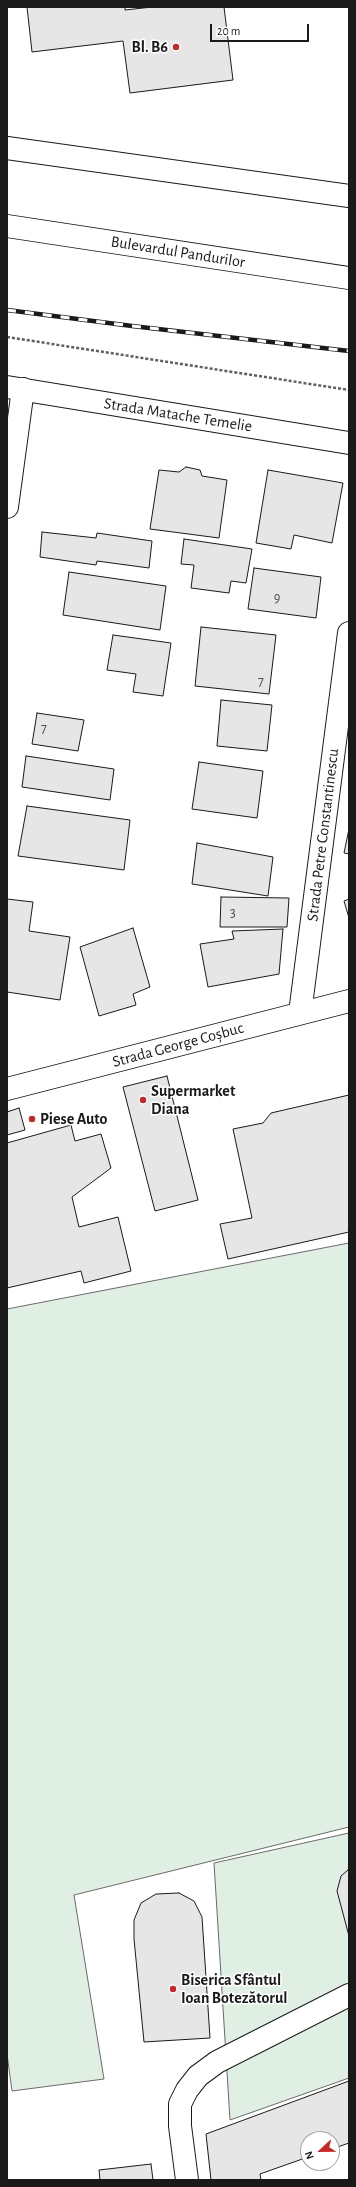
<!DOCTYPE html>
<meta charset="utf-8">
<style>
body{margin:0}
#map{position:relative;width:356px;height:2187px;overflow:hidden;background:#fff;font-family:"Alegreya Sans",sans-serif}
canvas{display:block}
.frame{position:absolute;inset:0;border:8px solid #1a1a1a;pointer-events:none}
.north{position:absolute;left:300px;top:2131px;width:40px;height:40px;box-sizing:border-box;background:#fff;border:1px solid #a3a3a3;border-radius:50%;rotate:248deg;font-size:11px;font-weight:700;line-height:16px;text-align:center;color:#1a1a1a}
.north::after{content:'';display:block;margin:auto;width:14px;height:18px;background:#c62828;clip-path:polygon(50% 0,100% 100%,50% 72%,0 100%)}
.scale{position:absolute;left:210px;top:24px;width:99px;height:18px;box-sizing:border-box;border:2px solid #1a1a1a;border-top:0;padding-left:5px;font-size:12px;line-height:14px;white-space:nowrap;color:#1a1a1a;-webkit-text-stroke:3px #fff;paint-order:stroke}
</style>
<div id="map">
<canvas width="356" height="2187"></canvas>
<div class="frame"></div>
<div class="north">N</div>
<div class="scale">20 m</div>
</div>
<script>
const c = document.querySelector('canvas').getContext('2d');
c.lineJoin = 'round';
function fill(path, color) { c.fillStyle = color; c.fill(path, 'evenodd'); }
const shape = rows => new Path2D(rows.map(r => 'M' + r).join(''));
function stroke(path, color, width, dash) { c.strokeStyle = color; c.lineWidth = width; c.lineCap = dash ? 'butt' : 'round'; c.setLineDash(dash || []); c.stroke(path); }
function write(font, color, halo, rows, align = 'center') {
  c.font = font + ' "Alegreya Sans",sans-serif'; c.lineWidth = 3; c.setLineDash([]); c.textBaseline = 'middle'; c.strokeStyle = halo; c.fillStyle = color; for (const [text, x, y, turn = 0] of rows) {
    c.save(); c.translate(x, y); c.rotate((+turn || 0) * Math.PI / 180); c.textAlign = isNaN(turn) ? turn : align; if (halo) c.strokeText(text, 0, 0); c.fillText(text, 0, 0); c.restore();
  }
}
const green = shape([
 [349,1243,349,1827,74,1895,104,2079,12,2091,7,2054,7,1309,349,1243],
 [349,1833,349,2078,230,2120,214,1863,349,1833]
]);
fill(green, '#e0efe3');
stroke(green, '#6a6a6a', 1);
const building = shape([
 [27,7,125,7,125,10,152,7,224,7,233,80,130,93,123,41,32,52,27,7],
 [186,467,200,470,202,476,227,480,219,538,150,529,159,470,179,472,186,467],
 [268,470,343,483,332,543,294,535,291,549,256,543,268,470],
 [42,532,96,538,97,533,152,541,149,568,97,561,96,565,40,557,42,532],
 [184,539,252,549,246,583,231,581,229,593,191,588,194,565,181,564,184,539],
 [254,568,321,577,316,618,248,609,254,568],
 [69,572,166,586,160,630,63,615,69,572],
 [201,627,276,635,269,694,195,686,201,627],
 [113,635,171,643,163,696,133,692,136,674,107,670,113,635],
 [221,700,272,705,267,751,217,746,221,700],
 [37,713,84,720,78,751,32,744,37,713],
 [26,756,114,769,110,800,22,787,26,756],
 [199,762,263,771,257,818,192,809,199,762],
 [27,806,130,820,124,870,18,856,27,806],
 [349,829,349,854,344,853,349,829],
 [197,843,273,857,268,896,192,884,197,843],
 [221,897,289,898,287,927,220,927,221,897],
 [7,899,33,902,29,931,70,937,60,1000,7,992,7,899],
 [349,899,349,918,344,901,349,899],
 [133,928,150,987,133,994,136,1005,99,1016,80,947,133,928],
 [283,929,279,974,208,987,200,944,234,939,232,931,283,929],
 [167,1076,198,1200,155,1211,123,1087,167,1076],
 [349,1095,349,1232,228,1259,220,1224,252,1218,233,1129,263,1123,271,1113,349,1095],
 [19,1108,25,1130,7,1135,7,1112,19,1108],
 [71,1125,75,1141,101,1134,111,1168,72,1197,79,1227,118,1217,131,1271,84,1283,81,1271,7,1288,7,1143,71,1125],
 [348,1870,349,1870,349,1936,337,1891,341,1876,348,1870],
 [179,1893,194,1901,202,1917,210,2038,144,2042,134,1939,134,1920,141,1903,156,1894,179,1893],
 [349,2081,349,2143,332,2149,332,2139,308,2139,308,2157,260,2174,261,2180,211,2180,206,2134,349,2081],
 [151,2164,153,2180,100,2180,99,2170,151,2164]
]);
fill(building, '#e6e6e6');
stroke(building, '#1a1a1a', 1);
const street = shape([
 [7,387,349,443],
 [7,507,23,389],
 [300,1013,349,633],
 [7,1089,349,1001],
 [187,2180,180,2126,180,2104,187,2090,198,2076,217,2062,349,1995]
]);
const secondary = shape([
 [7,148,349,196],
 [7,226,349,278]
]);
stroke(street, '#1a1a1a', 24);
stroke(secondary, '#1a1a1a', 24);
stroke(shape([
 [7,337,349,390]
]), '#5f5f5f', 2.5, [3, 2]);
stroke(street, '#fff', 22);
stroke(secondary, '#fff', 22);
const rail = shape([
 [7,310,132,326,349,351]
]);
stroke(rail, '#1a1a1a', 4.5);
stroke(rail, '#fff', 3, [9]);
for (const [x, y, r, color] of [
 [176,47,4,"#c62828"],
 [143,1100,4,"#c62828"],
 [32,1119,4,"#c62828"],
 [173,1989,4,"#c62828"]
]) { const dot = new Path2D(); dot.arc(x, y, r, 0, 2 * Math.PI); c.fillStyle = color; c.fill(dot); stroke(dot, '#fff', 1.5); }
write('14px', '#4d4d4d', null, [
 ["9",277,598],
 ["7",261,681],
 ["7",44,728],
 ["3",233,913]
]);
write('bold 16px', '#1a1a1a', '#fff', [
 ["Bl. B6",168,47,"right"],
 ["Supermarket",151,1091],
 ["Diana",151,1109],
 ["Piese Auto",40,1119],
 ["Biserica Sfântul",181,1980],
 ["Ioan Botezătorul",181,1998]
], 'left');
write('16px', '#1a1a1a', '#fff', [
 ["Bulevardul Pandurilor",178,252,9],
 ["Strada Matache Temelie",178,415,9],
 ["Strada Petre Constantinescu",323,835,-83],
 ["Strada George Coșbuc",178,1045,-15]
]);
</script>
